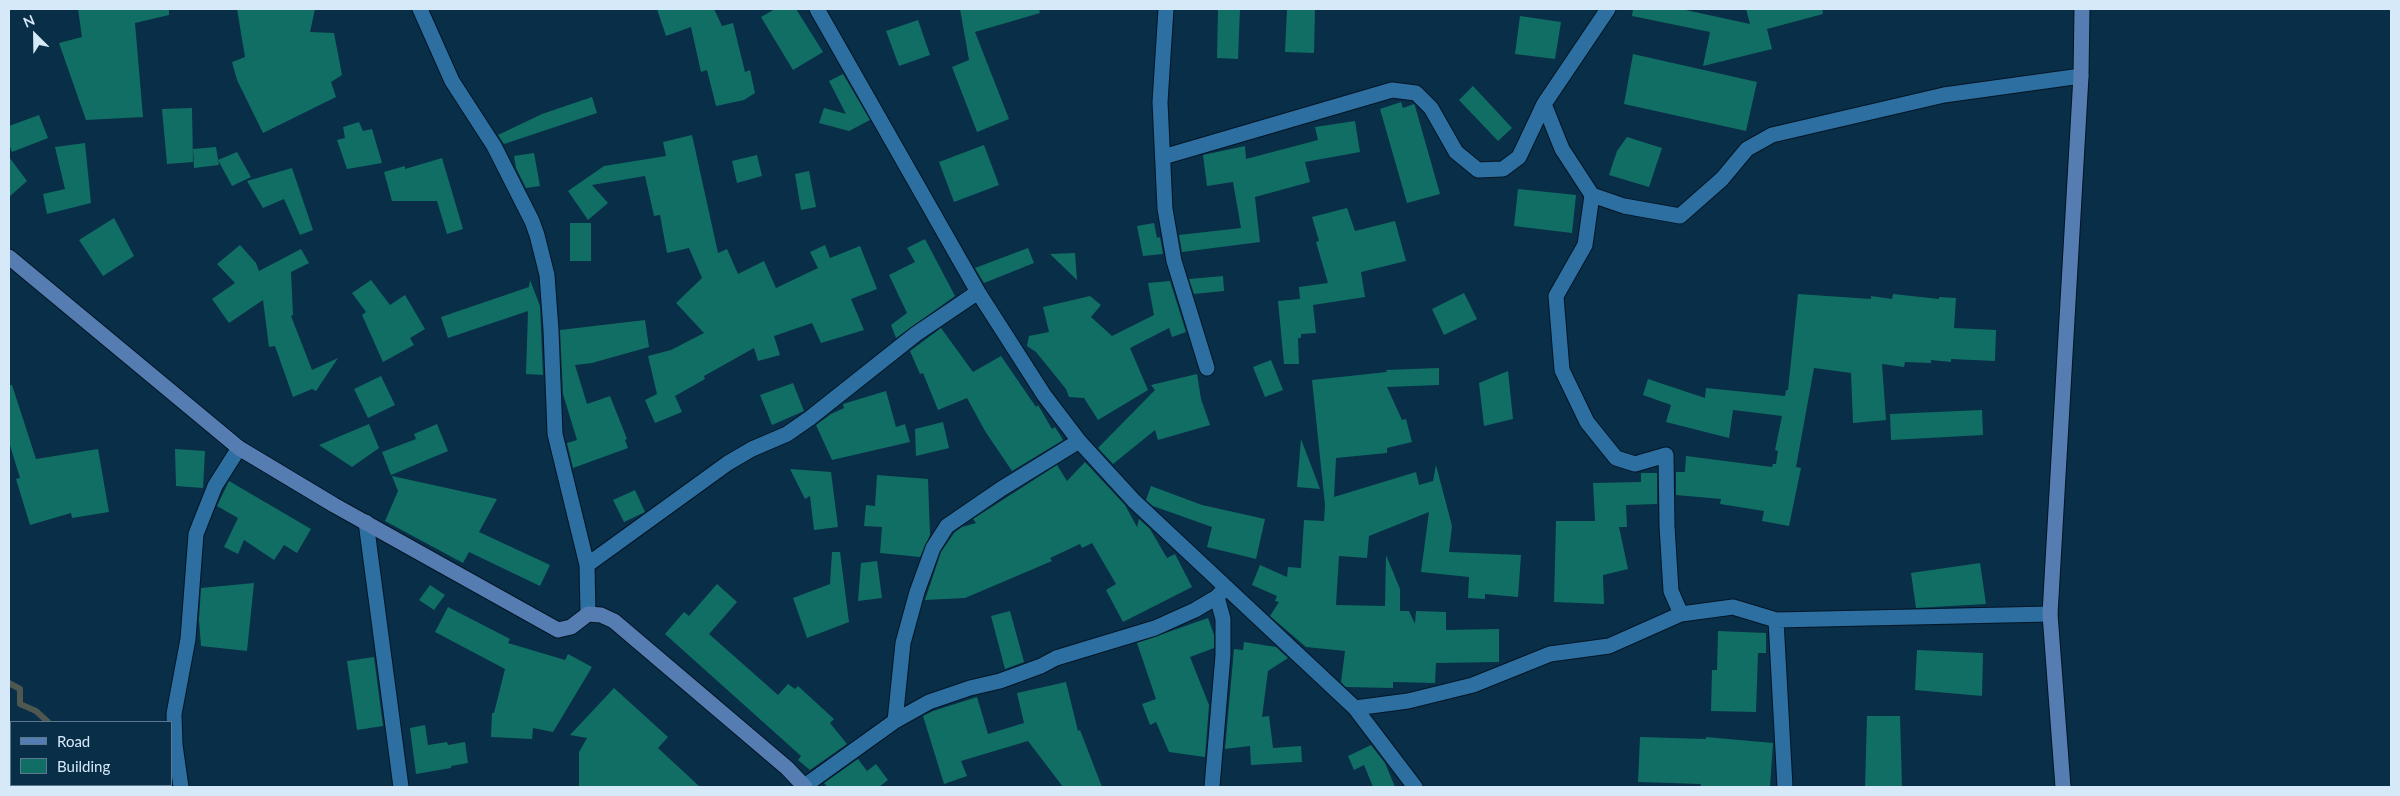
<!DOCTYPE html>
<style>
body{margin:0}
#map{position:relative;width:2400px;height:796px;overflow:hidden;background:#092e47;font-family:Lato,sans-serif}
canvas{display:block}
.frame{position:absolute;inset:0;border:10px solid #d5e9f9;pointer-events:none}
.legend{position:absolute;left:10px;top:721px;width:162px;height:65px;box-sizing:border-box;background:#092e47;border:1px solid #5b798e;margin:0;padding:6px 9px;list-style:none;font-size:15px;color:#d5e9f9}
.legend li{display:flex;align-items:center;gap:10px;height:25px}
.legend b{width:25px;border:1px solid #5b798e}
.north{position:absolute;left:10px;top:10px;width:50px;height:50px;-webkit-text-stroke:4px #092e47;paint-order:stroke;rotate:337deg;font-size:14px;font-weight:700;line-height:20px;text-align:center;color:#d5e9f9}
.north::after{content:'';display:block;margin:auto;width:18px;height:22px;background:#d5e9f9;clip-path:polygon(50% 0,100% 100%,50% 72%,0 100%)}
</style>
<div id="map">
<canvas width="2400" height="796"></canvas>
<div class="frame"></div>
<ul class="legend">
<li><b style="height:6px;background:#567db2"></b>Road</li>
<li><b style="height:14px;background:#116e64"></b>Building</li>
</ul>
<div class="north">N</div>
</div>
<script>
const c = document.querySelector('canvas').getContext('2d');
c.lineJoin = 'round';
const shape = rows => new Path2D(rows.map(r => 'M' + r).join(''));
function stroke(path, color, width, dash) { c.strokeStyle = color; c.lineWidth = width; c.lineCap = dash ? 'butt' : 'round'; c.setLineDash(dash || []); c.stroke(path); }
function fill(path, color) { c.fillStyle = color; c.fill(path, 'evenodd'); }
stroke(shape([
 [9,683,20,689,20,704,36,711,48,722],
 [13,787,15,785]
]), '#4e5750', 6);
fill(shape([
 [78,9,169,9,169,15,135,23,143,117,86,120,59,43,82,37],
 [237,9,315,9,310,32,334,33,342,75,331,82,336,97,263,133,237,80,232,62,245,57],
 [657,9,714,9,722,26,733,23,745,72,750,70,755,93,744,100,716,106,707,70,701,72,691,27,666,36],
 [775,9,796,9,823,52,793,70,761,17],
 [960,9,1039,9,1040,13,975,32,1009,119,977,132,952,67,969,60],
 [1218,9,1240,9,1238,59,1217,58],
 [1287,9,1315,9,1314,53,1285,52],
 [1633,9,1681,9,1750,24,1746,9,1822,9,1823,14,1767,29,1772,49,1703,66,1710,32,1632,16],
 [1520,16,1561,22,1555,59,1515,54],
 [918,20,930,55,899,66,886,31],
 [1633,54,1757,82,1746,131,1624,104],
 [843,74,870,120,849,131,819,123,824,108,846,114,829,81],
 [1473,86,1512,128,1498,141,1459,100],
 [592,97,597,113,504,144,498,135,542,114],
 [1401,102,1403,108,1414,104,1415,106,1440,194,1407,203,1380,109],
 [192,108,193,162,167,164,162,109],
 [39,115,48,138,12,152,9,144,9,126],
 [1355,121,1360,152,1305,162,1310,182,1255,197,1260,242,1182,252,1179,235,1241,228,1233,182,1207,186,1203,155,1245,146,1246,159,1318,140,1315,127],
 [359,122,363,131,372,129,382,163,347,169,337,140,345,138,343,127],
 [692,135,718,253,727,249,738,274,764,261,776,288,818,268,810,252,825,245,830,258,860,246,877,289,851,299,864,330,821,343,812,323,774,336,780,355,758,361,754,348,704,376,705,379,675,396,682,412,655,423,645,400,657,394,648,356,671,350,704,333,676,303,702,278,689,248,667,253,660,215,654,216,645,176,592,185,608,203,588,220,568,191,604,166,666,156,663,142],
 [1627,137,1662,148,1649,187,1609,175,1617,151],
 [85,143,91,203,47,214,43,194,65,189,55,147],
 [984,145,999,185,954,202,939,162],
 [216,147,219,165,194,168,193,149],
 [237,152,251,177,232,186,218,160],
 [534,153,540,186,526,188,516,168,514,156],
 [757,155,762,176,737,183,732,161],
 [9,157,27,181,9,197],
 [442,158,463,229,447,234,437,201,392,201,384,172,405,166,405,169],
 [292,168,313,230,300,235,284,199,263,208,247,181],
 [809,171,816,207,801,210,795,174],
 [1518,189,1576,195,1572,233,1514,226],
 [1347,208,1355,231,1395,221,1406,261,1361,272,1365,297,1313,305,1316,333,1301,334,1301,338,1298,338,1299,364,1284,364,1278,301,1300,299,1299,287,1328,283,1316,242,1319,241,1312,217],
 [114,218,134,256,103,276,79,240],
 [570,223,591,223,591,261,570,261],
 [1154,223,1157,238,1160,237,1163,254,1143,256,1137,226],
 [925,239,955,296,896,338,891,325,907,313,889,275,915,262,907,248],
 [240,245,256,263,259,271,301,249,309,263,291,272,293,315,291,316,312,370,338,358,316,391,312,389,293,397,275,346,269,347,263,300,229,323,212,299,235,283,217,264],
 [1028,248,1034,263,984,283,975,268],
 [1075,253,1077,280,1050,254],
 [1223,276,1224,291,1194,294,1189,279],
 [371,280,390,305,405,295,425,329,410,338,414,345,383,362,362,315,366,312,352,293],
 [530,280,540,306,543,375,526,374,528,311,448,338,441,317,529,287],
 [1170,281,1186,332,1172,337,1169,328,1130,348,1148,390,1098,420,1084,398,1069,397,1066,389,1036,352,1027,346,1029,336,1049,332,1043,307,1090,296,1101,305,1091,317,1112,336,1154,315,1148,283],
 [1464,293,1477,319,1444,335,1432,309],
 [1798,294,1871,299,1871,296,1892,299,1893,294,1939,299,1939,297,1956,298,1954,328,1996,330,1995,361,1951,359,1951,362,1931,360,1931,363,1905,362,1904,367,1882,364,1886,420,1853,423,1851,373,1814,368,1796,467,1801,468,1789,526,1762,521,1764,511,1720,504,1721,499,1676,495,1676,472,1685,472,1686,456,1772,467,1773,464,1776,464,1778,451,1775,450,1782,416,1733,410,1729,438,1666,422,1671,405,1643,395,1648,379,1705,398,1706,388,1785,396,1786,390,1788,390],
 [645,320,649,347,592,363,575,365,587,404,610,396,627,439,625,440,628,448,573,468,567,443,577,440,563,394,560,330],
 [941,328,973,372,1001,356,1036,407,1038,405,1052,429,1055,427,1063,440,1012,471,985,431,967,398,938,410,923,373,920,374,910,351],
 [1271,360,1283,390,1265,397,1253,367],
 [1439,368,1439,385,1387,387,1402,420,1406,419,1412,442,1387,448,1387,453,1336,458,1334,497,1416,472,1419,485,1433,481,1436,465,1452,526,1449,552,1521,555,1518,597,1485,594,1485,599,1468,598,1469,577,1421,572,1429,512,1369,536,1367,558,1339,556,1336,605,1385,606,1386,555,1400,589,1400,611,1409,611,1415,624,1416,611,1446,612,1446,630,1499,629,1499,662,1436,663,1435,683,1393,682,1393,688,1346,687,1341,682,1345,651,1306,647,1270,616,1279,602,1275,601,1277,596,1252,585,1260,565,1287,577,1288,567,1301,568,1304,520,1324,521,1325,505,1312,380,1387,372,1386,370],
 [1508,371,1513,419,1484,426,1479,383],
 [1197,374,1201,399,1210,425,1158,440,1155,430,1113,464,1098,448,1155,390,1151,385],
 [381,376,395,405,368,418,354,389],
 [793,383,804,411,772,425,760,395],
 [9,385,12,385,36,459,98,449,109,512,72,518,71,513,30,525,16,479,20,478,9,442],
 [886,391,896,427,905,424,910,442,832,460,816,425,831,414,844,408,843,404],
 [1982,410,1983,435,1891,440,1890,414],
 [943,422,949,448,916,456,915,429],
 [369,424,379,448,352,467,319,445],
 [437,424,448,451,391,475,382,452,416,439,414,434],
 [1301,439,1320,489,1297,487],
 [175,449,205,451,203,488,176,486],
 [1085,462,1125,505,1137,527,1139,519,1150,529,1167,558,1175,554,1192,587,1123,622,1106,590,1116,584,1092,543,1082,548,1080,544,1050,558,1052,561,965,598,925,600,941,552,954,533,962,527,976,523,973,519,1057,465,1067,481],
 [790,469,831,472,838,527,814,530,810,496,805,499],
 [1641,473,1657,473,1657,504,1626,505,1627,527,1619,527,1628,569,1603,575,1604,604,1554,602,1556,521,1595,521,1593,483,1641,482],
 [877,475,928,479,930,535,920,557,880,553,882,527,864,526,866,505,875,506],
 [392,476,497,499,479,532,550,565,540,586,469,552,463,563,385,521,398,491],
 [229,481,311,529,297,553,284,545,274,560,244,540,238,554,224,547,238,518,217,506],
 [1151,486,1202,505,1265,519,1256,559,1207,547,1212,527,1153,506,1146,500],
 [635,490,645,512,624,522,613,500],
 [832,552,840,552,849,622,807,638,793,598,830,584],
 [877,561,882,598,858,601,861,563],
 [1980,563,1986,604,1916,608,1911,573],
 [254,583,247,651,201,646,199,620,201,588],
 [717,584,737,602,709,634,778,695,788,684,795,689,798,686,834,719,830,723,847,744,810,770,798,760,801,756,665,634,684,612,689,616],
 [430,585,445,595,434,610,419,600],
 [448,607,510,639,508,643,565,660,568,654,592,667,553,732,533,728,532,739,491,737,492,713,494,713,505,669,435,632],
 [1010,611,1024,662,1005,669,991,616],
 [1208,618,1214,635,1214,648,1190,657,1209,705,1205,757,1169,752,1156,722,1150,725,1142,704,1156,699,1137,643],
 [1718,631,1766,633,1766,653,1758,653,1756,712,1711,711,1712,670,1717,670],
 [1244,642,1276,647,1288,658,1268,671,1262,717,1269,716,1273,748,1301,746,1302,762,1251,765,1250,746,1225,749,1234,649,1243,650],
 [1917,650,1983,653,1982,696,1915,690],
 [374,657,383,726,357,730,347,661],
 [1066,682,1078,731,1080,730,1102,787,1063,787,1028,741,961,761,967,776,944,784,923,716,933,711,977,697,988,734,1024,723,1017,693],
 [614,688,668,737,658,748,700,787,579,787,579,752,587,738,570,735],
 [1867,716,1900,716,1902,787,1865,787],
 [425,725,428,745,447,742,448,745,465,742,468,763,451,766,451,768,416,774,410,728],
 [1640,737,1706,739,1706,737,1773,743,1770,787,1700,787,1701,784,1638,782],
 [1371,745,1385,763,1395,787,1373,787,1364,765,1354,770,1348,756],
 [858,759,867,771,876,764,888,780,879,787,827,787,824,783]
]), '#116e64');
const street = shape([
 [420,9,452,81,494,146,532,221,537,235,547,275,551,330,555,434,587,565,588,614],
 [817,9,978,292,1044,395,1079,441,1134,501,1355,708,1415,787],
 [1166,9,1160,102,1165,209,1174,261,1207,368],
 [1544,104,1562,149,1592,195,1624,206,1680,216,1722,179,1747,149,1772,135,1944,95,2081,76],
 [1163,157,1392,90,1416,93,1431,108,1456,152,1478,170,1503,169,1519,157,1544,104,1608,9],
 [1592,195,1585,245,1556,296,1562,370,1587,422,1616,458,1635,464,1666,455,1667,526,1671,591,1681,614],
 [366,522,401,787],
 [587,565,728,463,752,449,787,434,810,418,916,334,978,292],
 [1776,620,1785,787],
 [1355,708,1408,701,1473,685,1550,654,1609,646,1681,614,1733,607,1776,620,2050,614],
 [895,721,903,643,917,592,933,548,947,526,1001,489,1079,441],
 [181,787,175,745,174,714,188,639,196,534,215,486,239,448],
 [803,787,895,721,929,702,970,688,1000,681,1041,666,1056,658,1155,628,1195,610,1217,597,1225,588],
 [1212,787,1223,655,1223,619,1217,597]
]);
const secondary = shape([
 [9,257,239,448,334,505,558,630,571,627,588,614,601,615,614,621,787,768,805,787],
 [2063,787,2050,614,2081,76,2082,9]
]);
stroke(street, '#021524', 17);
stroke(secondary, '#021524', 17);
stroke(street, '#2c6fa0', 15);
stroke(secondary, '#567db2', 15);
</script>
